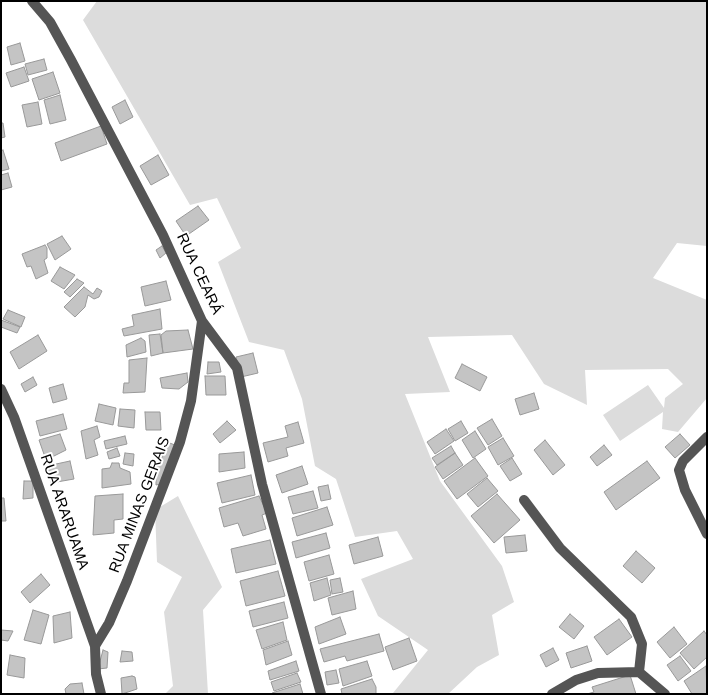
<!DOCTYPE html>
<meta charset="utf-8">
<style>
body{margin:0}
#map{position:relative;width:708px;height:695px;overflow:hidden;background:#fff;font-family:Arial,sans-serif}
canvas{display:block}
.frame{position:absolute;inset:0;border:2px solid #000;pointer-events:none}
</style>
<div id="map">
<canvas width="708" height="695"></canvas>
<div class="frame"></div>
</div>
<script>
const c = document.querySelector('canvas').getContext('2d');
c.lineJoin = 'round';
function fill(path, color) { c.fillStyle = color; c.fill(path, 'evenodd'); }
const shape = rows => new Path2D(rows.map(r => 'M' + r).join(''));
function stroke(path, color, width, dash) { c.strokeStyle = color; c.lineWidth = width; c.lineCap = dash ? 'butt' : 'round'; c.setLineDash(dash || []); c.stroke(path); }
function write(font, color, halo, rows, align = 'center') {
  c.font = font + ' Arial,sans-serif'; c.lineWidth = 4; c.setLineDash([]); c.textBaseline = 'middle'; c.strokeStyle = halo; c.fillStyle = color; for (const [text, x, y, turn = 0] of rows) {
    c.save(); c.translate(x, y); c.rotate((+turn || 0) * Math.PI / 180); c.textAlign = isNaN(turn) ? turn : align; if (halo) c.strokeText(text, 0, 0); c.fillText(text, 0, 0); c.restore();
  }
}
fill(shape([
 [97,1,707,1,707,246,677,243,653,278,707,300,707,398,678,432,662,429,663,412,620,441,603,415,648,385,664,408,665,398,683,384,668,369,585,370,587,405,544,384,512,335,428,337,450,392,405,394,440,481,502,566,514,602,492,615,499,655,477,667,448,694,393,693,428,650,378,616,361,579,413,559,397,531,355,537,336,479,315,466,302,399,284,350,249,342,218,262,241,248,217,198,190,205,83,20],
 [178,496,222,587,203,610,208,694,165,694,173,686,164,612,182,577,157,562,155,510]
]), '#dcdcdc');
const building = shape([
 [20,43,25,61,11,65,7,47,20,43],
 [44,59,47,70,28,75,25,64,44,59],
 [24,67,29,81,11,87,6,73,24,67],
 [53,72,60,93,39,100,32,79,53,72],
 [60,95,66,120,50,124,44,100,60,95],
 [125,100,133,117,120,124,112,107,125,100],
 [38,102,42,124,27,127,22,105,38,102],
 [1,123,3,123,5,137,1,138,1,123],
 [101,126,107,144,61,161,55,143,101,126],
 [3,150,9,169,1,171,1,151,3,150],
 [158,155,169,175,151,185,140,166,158,155],
 [8,173,12,187,1,190,1,175,8,173],
 [198,206,209,220,186,236,176,221,198,206],
 [62,236,71,249,55,260,47,244,62,236],
 [45,245,47,248,47,258,44,260,48,273,36,279,31,266,27,267,22,254,45,245],
 [162,246,166,253,160,258,156,250,162,246],
 [60,267,75,275,64,289,51,281,60,267],
 [77,279,84,283,70,297,64,292,77,279],
 [166,281,171,300,145,306,141,287,166,281],
 [84,287,93,294,97,288,102,291,99,297,94,299,88,295,85,307,75,317,64,307,84,287],
 [160,309,162,329,124,336,122,329,134,326,132,315,160,309],
 [8,310,25,317,21,327,3,319,8,310],
 [1,320,20,327,17,333,1,327,1,320],
 [188,330,193,349,163,353,161,335,166,331,188,330],
 [160,334,163,353,151,356,149,335,160,334],
 [38,335,47,351,19,369,10,352,38,335],
 [141,338,145,341,146,352,127,357,126,345,141,338],
 [253,353,258,373,241,377,236,357,253,353],
 [147,358,145,392,123,393,124,383,129,383,129,360,147,358],
 [208,362,219,362,221,372,207,374,208,362],
 [462,364,487,377,480,391,455,378,462,364],
 [187,373,188,382,179,389,162,388,160,378,187,373],
 [205,376,225,376,226,395,206,395,205,376],
 [33,377,37,385,25,392,21,384,33,377],
 [63,384,67,399,53,403,49,388,63,384],
 [534,393,539,409,520,415,515,399,534,393],
 [99,404,116,408,113,425,95,421,99,404],
 [120,409,135,410,134,428,118,426,120,409],
 [145,412,160,412,161,430,146,430,145,412],
 [63,414,67,429,40,436,36,421,63,414],
 [492,419,502,436,488,445,477,428,492,419],
 [227,421,236,430,220,443,213,434,227,421],
 [461,421,468,433,455,441,448,429,461,421],
 [298,422,304,443,286,448,288,456,268,462,263,443,288,437,285,426,298,422],
 [97,426,100,437,94,440,98,455,86,459,81,431,97,426],
 [446,429,454,441,435,454,427,442,446,429],
 [475,431,486,449,473,458,462,440,475,431],
 [60,434,66,450,46,460,39,440,60,434],
 [680,434,690,445,675,458,665,447,680,434],
 [125,436,127,444,106,449,104,441,125,436],
 [503,438,514,456,498,465,488,447,503,438],
 [545,440,565,465,553,475,534,450,545,440],
 [167,442,175,445,162,484,156,485,156,475,154,474,157,460,161,460,167,442],
 [604,445,612,455,597,466,590,457,604,445],
 [451,446,455,453,437,465,432,458,451,446],
 [117,448,120,456,109,459,107,452,117,448],
 [244,452,245,468,219,472,219,454,244,452],
 [125,453,134,454,133,466,123,464,125,453],
 [455,453,463,465,443,479,435,467,455,453],
 [475,458,488,476,457,499,444,481,475,458],
 [512,458,522,474,510,481,500,466,512,458],
 [70,461,74,479,51,483,47,466,70,461],
 [647,461,660,478,616,510,604,492,647,461],
 [112,463,119,463,120,468,130,472,131,484,102,488,102,469,110,468,112,463],
 [302,466,308,484,282,493,276,475,302,466],
 [251,475,255,495,222,503,217,483,251,475],
 [487,478,498,491,478,507,467,494,487,478],
 [24,481,33,481,33,498,23,499,24,481],
 [328,485,331,499,321,501,318,487,328,485],
 [313,491,318,508,293,514,288,497,313,491],
 [123,494,123,519,114,520,114,533,93,535,95,496,123,494],
 [497,494,520,520,494,543,471,516,497,494],
 [259,496,267,513,262,515,266,529,243,536,238,523,224,527,219,508,259,496],
 [1,498,4,498,6,521,1,521,1,498],
 [327,507,333,525,297,536,292,518,327,507],
 [326,533,330,548,296,558,292,542,326,533],
 [525,535,527,551,506,553,504,537,525,535],
 [378,537,383,556,354,564,349,545,378,537],
 [270,540,276,564,236,573,231,549,270,540],
 [636,551,655,568,642,583,623,566,636,551],
 [329,555,334,574,309,581,304,562,329,555],
 [278,571,285,596,246,606,240,581,278,571],
 [41,574,50,585,30,603,21,592,41,574],
 [327,578,331,595,314,601,310,583,327,578],
 [340,578,343,592,332,594,330,580,340,578],
 [353,591,356,609,332,615,328,598,353,591],
 [284,602,288,618,253,627,249,611,284,602],
 [33,610,49,615,41,644,24,640,33,610],
 [70,612,72,638,54,643,53,616,70,612],
 [570,614,584,626,574,639,559,627,570,614],
 [340,617,346,634,319,644,315,627,340,617],
 [619,619,632,637,607,655,594,637,619,619],
 [283,622,287,640,262,649,256,630,283,622],
 [674,627,687,644,670,658,657,642,674,627],
 [1,630,13,631,8,641,1,640,1,630],
 [704,631,707,635,707,657,694,669,680,653,704,631],
 [379,634,384,651,347,661,345,656,324,662,320,649,379,634],
 [409,638,417,661,393,670,385,647,409,638],
 [288,641,292,655,266,665,263,650,288,641],
 [587,646,592,661,571,668,566,653,587,646],
 [553,648,559,660,546,667,540,655,553,648],
 [103,650,108,652,107,668,98,669,103,650],
 [122,651,132,652,133,661,120,662,122,651],
 [10,655,25,658,24,678,7,675,10,655],
 [680,656,691,671,678,681,667,665,680,656],
 [296,661,299,671,270,680,268,671,296,661],
 [367,661,372,676,343,686,339,669,367,661],
 [706,666,707,694,692,694,684,681,706,666],
 [336,670,339,683,327,685,325,672,336,670],
 [297,673,301,682,274,691,271,682,297,673],
 [630,675,636,694,587,694,594,692,592,687,630,675],
 [132,676,135,677,137,689,122,694,121,678,132,676],
 [372,679,376,687,376,694,342,694,341,689,372,679],
 [82,683,84,694,66,694,65,689,70,684,82,683],
 [300,684,303,694,272,694,272,693,300,684]
]);
fill(building, '#c4c4c4');
stroke(building, '#999', 1);
stroke(shape([
 [32,1,50,22,71,60,163,235,202,321,237,368,262,484,321,694],
 [1,389,14,417,95,646],
 [707,437,683,461,679,470,685,490,707,534],
 [524,500,560,548,631,617,642,644,639,672],
 [639,672,665,694],
 [101,694,96,674,95,646,109,623,127,581,180,442,191,401,202,321],
 [552,694,576,680,598,673,639,672]
]), '#555', 10);
write('15px', '#000', '#fff', [
 ["RUA CEARÁ",199,274,65],
 ["RUA MINAS GERAIS",140,505,-69],
 ["RUA ARARUAMA",64,512,71]
]);
</script>
